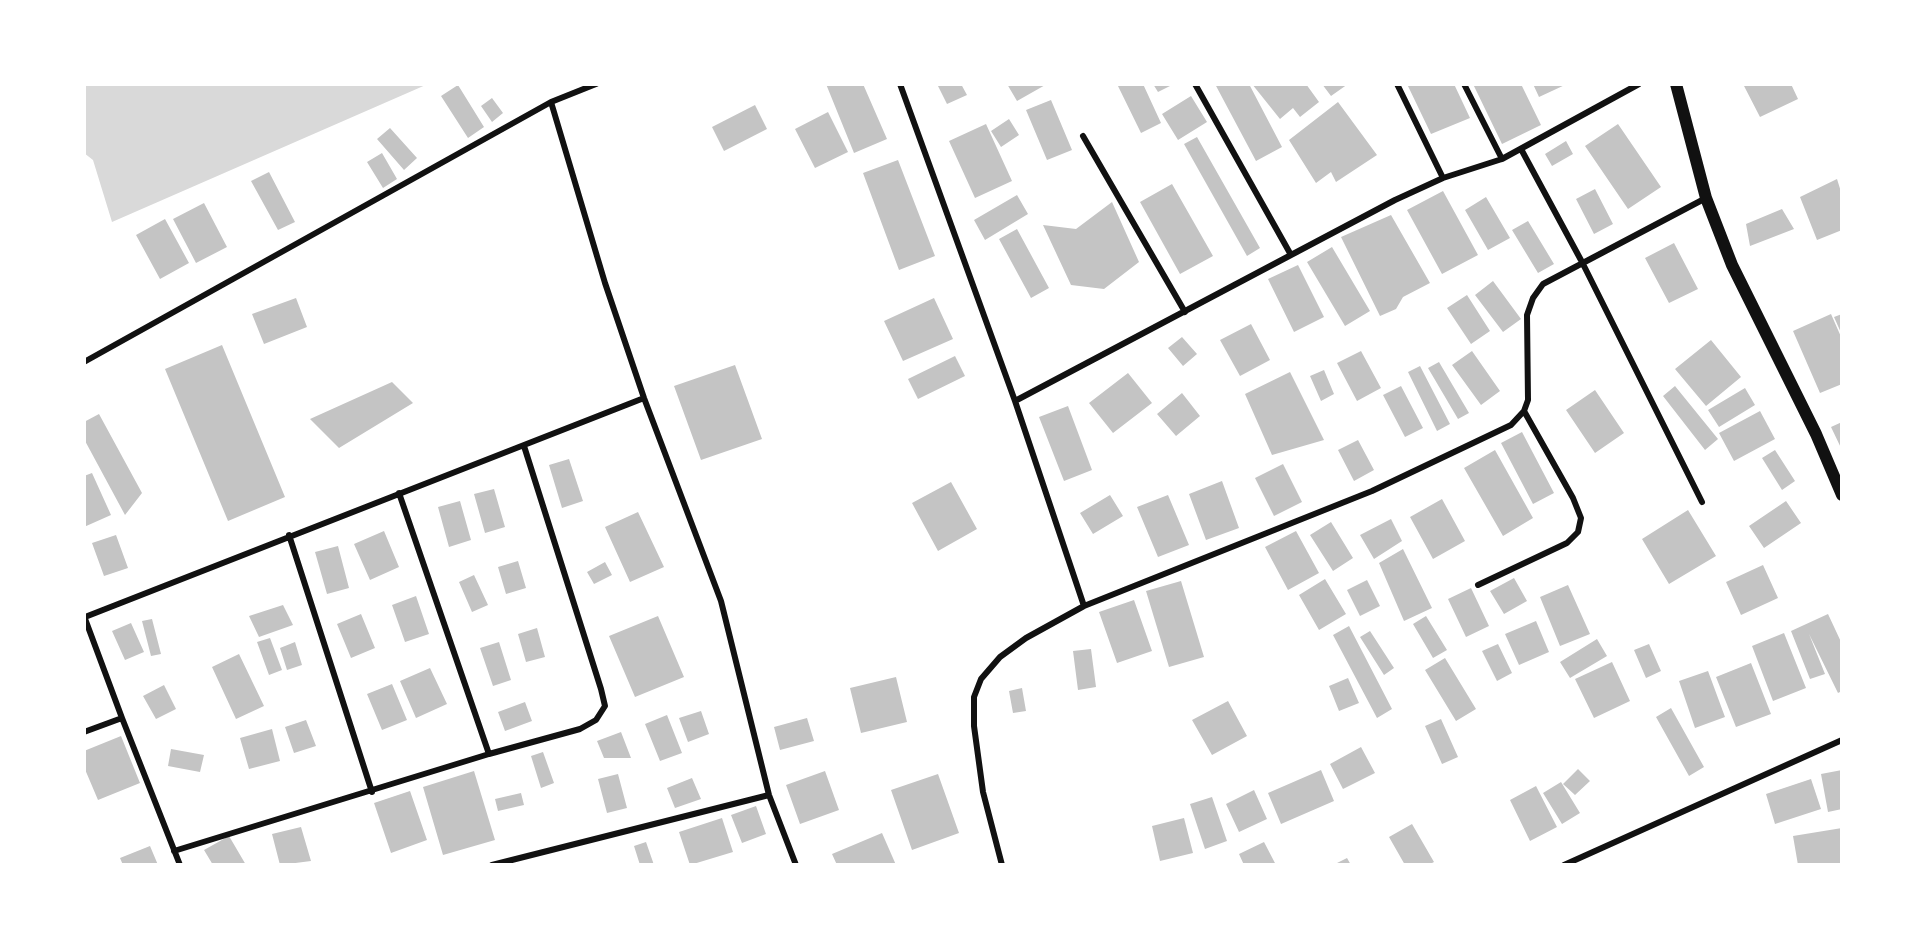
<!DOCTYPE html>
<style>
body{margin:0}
#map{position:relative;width:1926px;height:949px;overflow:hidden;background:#fff;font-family:"Work Sans",sans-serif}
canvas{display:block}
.frame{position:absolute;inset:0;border:86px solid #fff;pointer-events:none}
</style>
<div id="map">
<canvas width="1926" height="949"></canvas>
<div class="frame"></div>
</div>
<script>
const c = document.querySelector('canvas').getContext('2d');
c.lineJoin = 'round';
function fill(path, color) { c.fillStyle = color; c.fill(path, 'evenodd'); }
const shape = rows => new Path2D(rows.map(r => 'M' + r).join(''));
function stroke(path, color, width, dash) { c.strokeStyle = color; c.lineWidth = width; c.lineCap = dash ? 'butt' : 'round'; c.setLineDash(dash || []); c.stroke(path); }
fill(shape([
 [84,84,428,84,112,222,93,160,84,153]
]), '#d9d9d9');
fill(shape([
 [826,84,863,84,887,139,854,153],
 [937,84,961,84,967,95,947,104],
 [1007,84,1047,84,1017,101],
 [1117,84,1143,84,1161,123,1141,133],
 [1153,84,1174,84,1158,92],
 [1215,84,1249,84,1282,147,1256,161],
 [1252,84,1306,84,1319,102,1300,117,1293,108,1280,119],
 [1322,84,1348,84,1331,96],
 [1407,84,1454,84,1470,118,1431,134],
 [1473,84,1521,84,1541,125,1502,144],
 [1533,84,1567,84,1539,97],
 [1743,84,1791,84,1798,99,1760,117],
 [458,85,484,127,468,138,441,96],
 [1191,96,1207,122,1178,140,1162,114],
 [492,98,503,113,492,122,481,106],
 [1051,100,1072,150,1047,160,1026,110],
 [1338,102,1377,155,1336,182,1331,172,1316,183,1289,140],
 [755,105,767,129,724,151,712,127],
 [828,112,848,152,815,168,795,129],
 [1009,119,1019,135,1001,147,991,131],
 [986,124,1012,181,975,198,949,141],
 [1618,124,1661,187,1628,209,1585,146],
 [390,128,417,158,404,170,377,139],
 [1197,137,1260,248,1247,256,1184,144],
 [1566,141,1573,154,1552,166,1545,154],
 [382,153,397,179,383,188,367,162],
 [898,160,935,256,899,270,863,173],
 [269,172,295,222,278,230,251,181],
 [1837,179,1842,195,1842,230,1817,240,1800,197],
 [1172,184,1213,256,1180,274,1140,202],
 [1595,189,1613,224,1594,234,1576,199],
 [1443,191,1478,255,1442,274,1407,210],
 [1017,195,1028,214,985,240,974,220],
 [1486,197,1510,238,1488,250,1465,210],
 [1112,202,1139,262,1104,289,1071,285,1043,225,1076,229],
 [204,203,227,247,196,263,173,219],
 [1782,209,1794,229,1750,246,1746,224],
 [1391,215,1430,283,1403,297,1396,309,1380,316,1341,237],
 [165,219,189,263,160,279,136,235],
 [1528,221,1554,264,1538,273,1512,230],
 [1017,229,1049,288,1031,298,999,239],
 [1674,243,1698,289,1669,303,1645,258],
 [1332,247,1370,311,1345,326,1307,262],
 [1298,265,1324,317,1294,332,1268,279],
 [1493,281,1521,319,1503,332,1475,295],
 [1467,295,1490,331,1471,344,1447,308],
 [296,298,307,327,264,344,252,314],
 [934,298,953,339,903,361,884,321],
 [1831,314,1842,339,1842,384,1820,393,1793,331],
 [1842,314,1842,335,1834,317],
 [1251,324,1270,360,1240,376,1220,340],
 [1182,337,1197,354,1183,366,1168,348],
 [1711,340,1741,377,1706,406,1675,369],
 [222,345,285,497,228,521,165,369],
 [1361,351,1381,388,1357,401,1337,363],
 [1472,351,1500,391,1481,405,1452,365],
 [955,356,965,376,918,399,908,379],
 [1439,362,1469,413,1458,419,1428,368],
 [735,365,762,439,701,460,674,386],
 [1420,366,1450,424,1437,431,1408,372],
 [1324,370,1334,394,1321,401,1310,376],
 [1290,372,1324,440,1272,455,1245,394],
 [1128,373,1152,403,1113,433,1089,403],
 [392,382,413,403,339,448,310,419],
 [1401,386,1423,428,1405,437,1383,395],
 [1675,386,1718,439,1705,450,1663,396],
 [1745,388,1755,405,1719,427,1708,410],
 [1595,390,1624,433,1595,453,1566,410],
 [1182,393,1200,416,1176,436,1157,414],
 [1068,406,1092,470,1064,481,1039,417],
 [1760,411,1775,439,1734,461,1719,433],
 [99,414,142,493,125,515,84,439,84,422],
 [1842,422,1842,450,1831,427],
 [1522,432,1554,493,1533,504,1501,443],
 [1358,440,1374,470,1354,481,1338,450],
 [1495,450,1533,518,1503,536,1464,468],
 [1775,450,1795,481,1782,490,1762,458],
 [569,459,583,501,562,508,549,465],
 [1283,464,1302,502,1274,516,1255,478],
 [92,473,111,515,84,527,84,476],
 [1222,481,1239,528,1206,540,1189,494],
 [951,482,977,529,938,551,912,503],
 [494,489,505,527,485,533,474,494],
 [1110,495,1123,516,1093,534,1080,513],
 [1168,495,1189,545,1158,557,1137,507],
 [1442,499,1465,541,1433,559,1410,517],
 [460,501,471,540,449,547,438,507],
 [1786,501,1801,523,1764,548,1749,526],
 [1688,510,1716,556,1669,584,1642,539],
 [638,512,664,567,630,582,605,527],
 [1391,519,1402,541,1374,559,1360,535],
 [1331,522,1353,558,1333,571,1310,535],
 [384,531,399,567,370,580,354,544],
 [1296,531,1319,573,1288,590,1265,547],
 [116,535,128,568,104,576,92,543],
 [338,546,349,588,327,594,315,552],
 [1403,549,1432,608,1404,621,1379,563],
 [518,561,526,588,506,594,498,567],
 [605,562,612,575,594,584,587,572],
 [1763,565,1778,598,1741,615,1726,582],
 [474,575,488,605,472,612,459,582],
 [1514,578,1527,601,1504,614,1490,591],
 [1325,579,1346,614,1319,630,1299,595],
 [1367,580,1380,606,1360,616,1347,590],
 [1181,581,1204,657,1169,667,1146,591],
 [1568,585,1590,634,1560,646,1540,597],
 [1471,588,1489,626,1466,637,1448,599],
 [416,596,429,634,405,642,392,605],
 [1134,600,1152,651,1117,663,1099,612],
 [283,605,293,625,259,637,249,616],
 [361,614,375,648,351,658,337,624],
 [1828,614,1842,644,1842,691,1838,693,1809,634,1825,674,1810,679,1791,631],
 [658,616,684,677,635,697,609,636],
 [1426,616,1447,650,1433,658,1413,624],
 [152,619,161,654,151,656,142,621],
 [1536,621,1549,652,1519,665,1505,634],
 [131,623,144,652,125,660,112,631],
 [1349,626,1392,709,1377,718,1333,635],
 [537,628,545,657,526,662,518,634],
 [1370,631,1394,668,1384,675,1360,637],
 [1784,633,1806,688,1773,701,1752,646],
 [270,638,282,670,269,675,257,642],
 [1597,639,1607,656,1570,678,1560,662],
 [295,642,302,665,287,670,280,648],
 [499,642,511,680,493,686,480,648],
 [1498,644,1512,673,1497,681,1482,651],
 [1649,644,1661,671,1646,678,1634,650],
 [1091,649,1096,687,1078,690,1073,651],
 [239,654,264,706,236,719,212,667],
 [1445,658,1476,709,1456,721,1425,670],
 [1612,662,1630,701,1594,718,1575,679],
 [1751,663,1771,714,1736,727,1716,677],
 [430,668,447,704,416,718,400,681],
 [1708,671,1725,717,1695,728,1679,681],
 [896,677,907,722,861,733,850,688],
 [1348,678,1359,703,1339,711,1329,686],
 [392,684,407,720,382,730,367,694],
 [164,685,176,709,156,719,143,696],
 [1022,688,1026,711,1013,713,1009,691],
 [1228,701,1247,736,1212,755,1192,720],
 [525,702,532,721,505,731,498,712],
 [1671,708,1704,767,1689,776,1656,717],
 [701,711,709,734,688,742,679,718],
 [667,715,682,753,660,761,645,724],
 [807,718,814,741,780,750,774,727],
 [1441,719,1458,757,1442,764,1425,726],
 [306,720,316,746,294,753,285,727],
 [272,729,280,761,249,769,240,738],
 [621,732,631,758,604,758,597,741],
 [121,736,140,783,98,800,84,767,84,751],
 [1361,747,1375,773,1343,789,1330,764],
 [171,749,204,755,200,772,168,766],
 [543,752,554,783,541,788,531,756],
 [1578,769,1590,781,1575,795,1563,784],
 [1321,770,1334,801,1281,824,1268,793],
 [1842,770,1842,809,1828,812,1821,774],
 [474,771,495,840,443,855,423,787],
 [825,771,839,810,800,824,786,785],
 [618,774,627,808,607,813,598,779],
 [938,774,959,833,912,850,891,790],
 [692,778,701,799,675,808,667,788],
 [1811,779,1821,809,1775,824,1766,794],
 [1561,782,1580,813,1562,824,1543,793],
 [1536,786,1557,827,1530,841,1510,800],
 [1254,790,1267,819,1239,832,1226,804],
 [410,791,427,840,391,853,374,803],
 [521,793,524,805,498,811,495,799],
 [1212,797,1227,841,1205,849,1190,804],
 [756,806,766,834,742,843,731,815],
 [722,818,733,852,690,865,679,832],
 [1184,818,1193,853,1160,861,1152,826],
 [1412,824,1434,862,1428,865,1405,865,1389,837],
 [301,827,311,861,280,865,272,834],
 [1842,828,1842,865,1798,865,1793,836],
 [882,833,896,865,837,865,832,854],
 [229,836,246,865,213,865,204,850],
 [646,842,654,865,640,865,634,846],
 [1264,842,1276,865,1244,865,1239,854],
 [150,846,158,865,123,865,120,858],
 [1347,858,1351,865,1333,865]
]), '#c4c4c4');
stroke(shape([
 [900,84,1015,401,1084,606,1372,491,1511,425,1524,411,1528,400,1527,315,1533,298,1543,284,1706,198],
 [1195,84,1291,255],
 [1464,84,1502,159],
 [551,102,605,283,644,398,721,601,769,795,796,865],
 [1083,136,1185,312],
 [1521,149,1582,262,1702,502],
 [1443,178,1502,159,1639,84],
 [84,362,551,102,596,84],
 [1015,401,1395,200,1443,178,1397,84],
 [399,493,489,754],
 [289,535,372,792],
 [1478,585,1567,543,1578,532,1581,518,1573,498,1524,411],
 [84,616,122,718,84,732],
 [85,617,644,398],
 [122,718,180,865],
 [174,851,489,754,580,729,596,720,605,706,601,689,524,446],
 [492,865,769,795],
 [1002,865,983,792,974,726,974,697,981,679,1000,657,1026,638,1084,606],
 [1564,865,1842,740]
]), '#111', 6);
stroke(shape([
 [1676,84,1706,198,1732,265,1816,434,1842,495]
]), '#111', 12);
</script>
